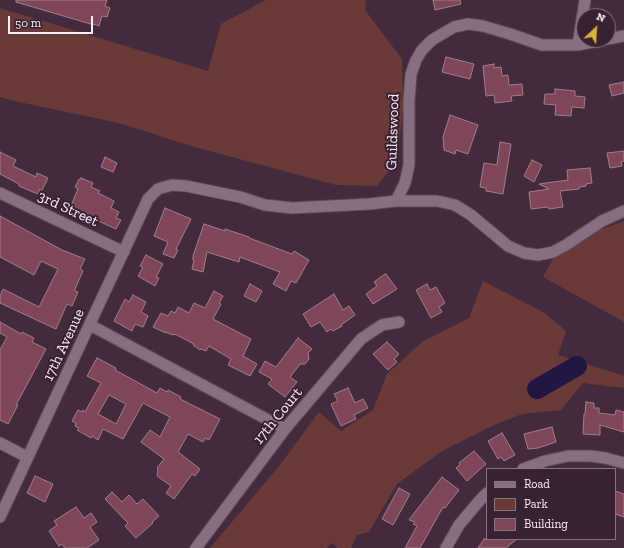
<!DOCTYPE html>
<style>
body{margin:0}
#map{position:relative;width:624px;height:548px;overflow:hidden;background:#432b3d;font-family:"Zilla Slab",serif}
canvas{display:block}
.legend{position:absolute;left:486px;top:468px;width:130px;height:72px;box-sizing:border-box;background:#382232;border:1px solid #877482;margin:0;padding:5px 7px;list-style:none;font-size:12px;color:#fdeef9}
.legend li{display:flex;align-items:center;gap:8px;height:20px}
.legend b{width:20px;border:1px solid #877482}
.north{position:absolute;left:576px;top:8px;width:40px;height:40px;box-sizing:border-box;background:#382232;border:1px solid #877482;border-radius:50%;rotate:25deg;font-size:11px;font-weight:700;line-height:16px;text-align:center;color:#fdeef9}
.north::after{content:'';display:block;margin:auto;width:14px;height:18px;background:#dcb233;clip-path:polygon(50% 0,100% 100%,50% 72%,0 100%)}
.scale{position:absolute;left:8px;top:16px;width:85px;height:18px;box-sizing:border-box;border:2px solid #fdeef9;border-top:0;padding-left:5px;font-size:12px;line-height:14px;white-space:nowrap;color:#fdeef9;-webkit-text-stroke:3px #382232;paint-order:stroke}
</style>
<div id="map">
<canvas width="624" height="548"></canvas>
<ul class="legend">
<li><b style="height:5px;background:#896e82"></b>Road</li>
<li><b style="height:11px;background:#6a3a39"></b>Park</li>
<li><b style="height:11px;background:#7f465a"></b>Building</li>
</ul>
<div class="north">N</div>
<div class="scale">50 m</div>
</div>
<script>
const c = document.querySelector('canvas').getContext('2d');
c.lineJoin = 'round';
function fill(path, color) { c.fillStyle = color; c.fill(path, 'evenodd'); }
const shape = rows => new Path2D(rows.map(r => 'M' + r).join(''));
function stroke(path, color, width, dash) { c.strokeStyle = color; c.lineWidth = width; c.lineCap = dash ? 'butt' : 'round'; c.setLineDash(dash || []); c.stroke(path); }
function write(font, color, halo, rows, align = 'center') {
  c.font = font + ' "Zilla Slab",serif'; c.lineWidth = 4; c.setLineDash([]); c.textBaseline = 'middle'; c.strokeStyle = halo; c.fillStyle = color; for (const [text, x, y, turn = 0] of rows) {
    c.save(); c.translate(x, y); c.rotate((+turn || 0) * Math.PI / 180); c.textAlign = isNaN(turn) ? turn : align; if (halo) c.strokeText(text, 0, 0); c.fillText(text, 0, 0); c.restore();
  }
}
fill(shape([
 [266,0,366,0,365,10,402,59,403,109,397,161,377,186,336,185,191,146,119,123,14,101,0,97,0,8,208,71,221,24],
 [624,221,624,322,543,277,554,257,594,232],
 [483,281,545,313,566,331,558,355,624,376,624,388,583,383,561,410,522,414,492,426,442,451,397,484,369,532,357,535,351,548,338,548,331,543,327,548,210,548,279,466,319,412,341,431,373,410,387,374,423,341,469,318]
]), '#6a3a39');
stroke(shape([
 [537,389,577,366]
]), '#221643', 20);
const building = shape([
 [16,0,107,0,105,6,110,8,107,17,102,16,99,26,94,24,94,25,16,2,16,0],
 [433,0,460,0,461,4,435,10,433,0],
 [446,57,474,64,470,79,442,72,446,57],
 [494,64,494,68,501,67,502,76,508,75,509,85,522,84,523,95,511,96,512,101,495,103,494,95,486,96,483,66,494,64],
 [624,82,624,93,612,96,609,85,624,82],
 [555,89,575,91,575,96,585,97,584,108,572,107,571,116,555,115,556,105,544,104,545,94,555,94,555,89],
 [450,115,478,125,468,154,456,150,455,154,444,150,443,137,450,115],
 [500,142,511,144,503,194,486,191,486,188,480,187,484,163,497,165,500,142],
 [624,151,624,161,621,162,622,166,610,168,607,153,624,151],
 [0,152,16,160,13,166,36,177,37,173,48,178,42,190,40,189,38,194,33,192,19,186,19,184,0,174,0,152],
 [105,157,117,163,113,172,101,167,105,157],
 [532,160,542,165,534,182,524,176,532,160],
 [590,168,592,183,586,184,586,186,579,187,579,189,560,191,563,207,549,209,548,207,531,209,529,192,549,189,539,184,568,180,567,170,590,168],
 [81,178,93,183,91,187,100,191,98,193,114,201,111,208,119,212,116,218,121,220,116,229,70,208,78,189,75,187,79,179,80,180,81,178],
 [165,208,191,219,176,249,178,250,174,258,163,254,168,242,154,236,165,208],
 [0,216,62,250,85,259,80,269,83,271,75,289,75,291,78,292,72,306,67,304,56,329,0,303,0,296,3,289,39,307,58,269,41,261,34,275,0,257,0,216],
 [204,224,225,231,225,229,249,237,249,238,292,254,294,251,309,260,296,283,291,281,286,291,273,284,280,272,240,257,239,262,207,252,203,272,192,269,194,260,193,260,193,256,204,224],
 [146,255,163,264,156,277,159,278,155,286,138,276,143,267,140,266,146,255],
 [385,274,386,274,397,289,373,304,366,294,377,286,374,282,385,274],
 [250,284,262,291,256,302,244,296,250,284],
 [427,284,430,290,436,287,445,303,439,307,442,312,431,318,416,290,427,284],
 [214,291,223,296,219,303,221,304,213,319,251,339,243,356,257,364,250,376,228,365,231,359,209,346,206,351,201,349,200,350,193,345,194,344,175,334,175,335,173,334,172,335,166,332,166,333,153,327,161,313,168,316,171,311,175,313,178,307,189,313,194,303,205,308,214,291],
 [334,294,343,310,349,306,355,315,341,325,342,326,333,331,331,329,327,332,320,322,311,327,303,314,334,294],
 [133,295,146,302,141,312,148,316,143,327,135,324,132,331,114,321,125,299,129,302,133,295],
 [0,322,21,334,22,332,34,338,32,342,46,349,16,405,18,405,8,424,0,420,0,350,7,337,0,333,0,322],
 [298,338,312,349,308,353,309,359,305,364,300,364,290,377,297,382,285,397,268,384,272,379,259,372,265,361,276,367,298,338],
 [387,342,399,354,394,359,397,362,388,370,373,354,387,342],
 [97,358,116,368,115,370,157,393,160,388,167,392,168,390,181,397,180,399,220,419,209,440,205,438,203,442,188,434,178,452,200,469,195,476,192,474,174,499,166,493,171,486,157,476,158,469,157,468,164,459,141,442,150,430,160,437,170,417,143,403,123,439,103,429,98,440,92,436,91,438,77,430,79,428,75,426,76,423,72,421,78,410,82,412,83,410,85,412,101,383,87,376,97,358],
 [109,395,126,404,116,424,98,414,109,395],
 [348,388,355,403,363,399,368,408,354,415,356,419,341,426,331,404,338,401,334,394,348,388],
 [586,402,594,403,594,408,599,408,599,413,615,415,616,410,624,412,624,432,600,425,600,435,583,434,584,414,585,414,586,402],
 [552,427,556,442,538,448,528,449,524,434,552,427],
 [502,433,515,455,504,461,501,457,498,459,488,441,502,433],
 [474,451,486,464,467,481,456,468,460,465,459,463,474,451],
 [35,476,53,484,45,502,27,493,35,476],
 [442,477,459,490,445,508,443,507,420,548,405,548,417,526,413,524,415,522,409,520,442,477],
 [399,488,410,494,393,525,382,519,399,488],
 [615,491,624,494,624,517,615,514,615,491],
 [112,492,122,502,129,495,137,504,143,499,159,516,152,522,153,523,136,538,125,526,128,523,105,499,112,492],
 [76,507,84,518,91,513,97,522,90,527,99,540,87,548,65,548,62,544,59,546,49,531,57,525,54,521,76,507],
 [484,539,517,539,506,548,478,548,484,539]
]);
fill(building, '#7f465a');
stroke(building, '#a17f89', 1);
const minor = shape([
 [608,39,624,36],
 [603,40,578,45,542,45,510,34,483,26,468,24,454,27,432,40,422,50,416,60,411,74,409,101,409,165,405,183,396,201,437,201,455,205,471,215,508,246,524,253,538,255,553,252,566,245,602,221,624,211],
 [578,45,585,0],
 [0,193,124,252],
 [90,325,285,429],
 [0,443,27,457],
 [523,469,545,461,568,456,591,456,605,458,624,463],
 [0,517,142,212,148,199,158,189,172,185,186,186,240,197,265,205,292,208,369,204,396,201],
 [196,548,285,429,361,339,382,325,399,322],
 [446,548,459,525,480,500,487,493]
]);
stroke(minor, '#5c4857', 13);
stroke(minor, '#896e82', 11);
write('15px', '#fdeef9', '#382232', [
 ["Guildswood",393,132,-88],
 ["3rd Street",68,209,25],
 ["17th Avenue",64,345,-65],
 ["17th Court",278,416,-51]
]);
</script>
